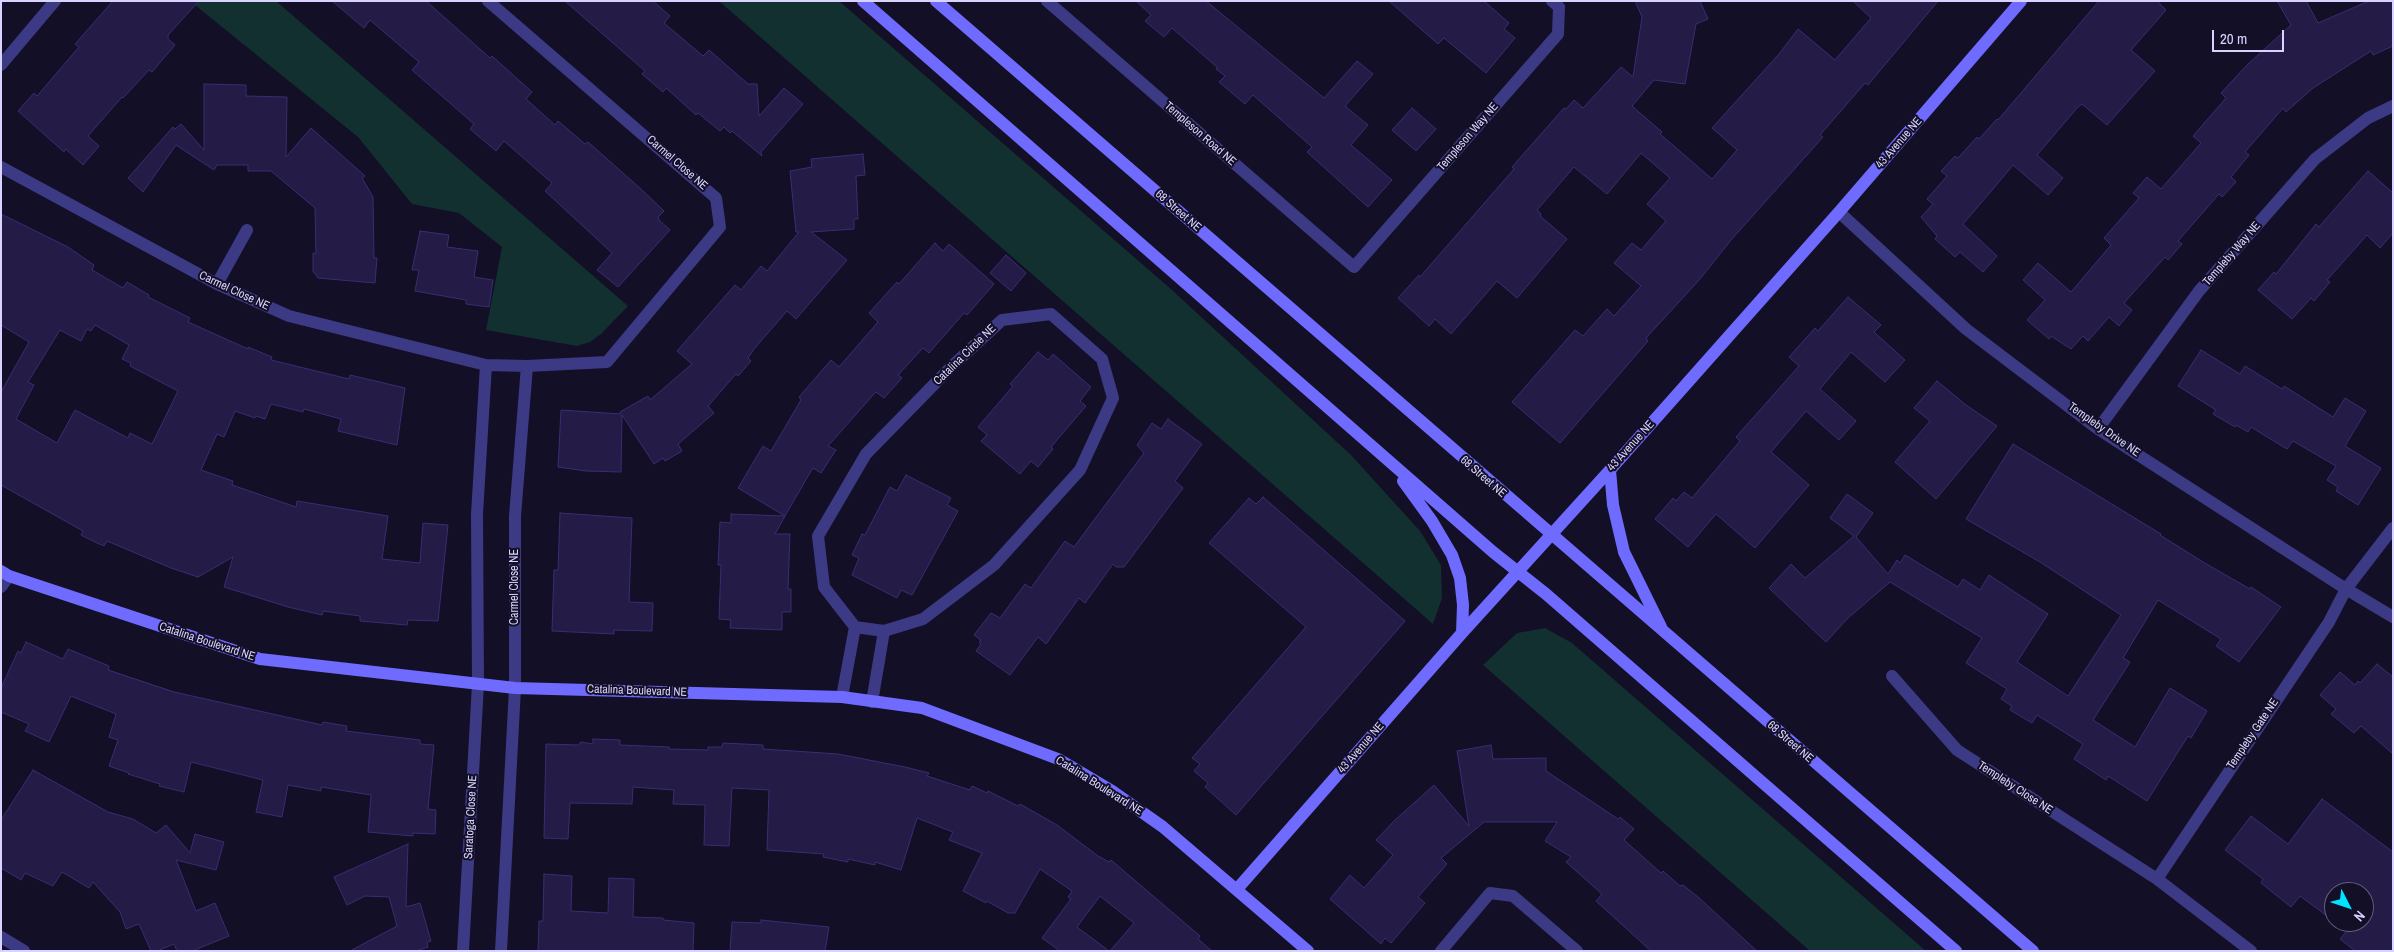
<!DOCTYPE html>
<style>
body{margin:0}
#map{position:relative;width:2394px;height:952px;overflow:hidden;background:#130f26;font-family:"Archivo Narrow",sans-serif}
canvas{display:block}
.frame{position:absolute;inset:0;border:2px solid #d9d4ff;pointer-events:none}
.north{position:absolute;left:2324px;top:882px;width:50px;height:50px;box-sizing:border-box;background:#130f26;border:1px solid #625e7d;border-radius:50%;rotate:131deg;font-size:14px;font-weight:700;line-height:20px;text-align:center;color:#d9d4ff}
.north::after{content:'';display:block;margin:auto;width:18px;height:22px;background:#00e5ff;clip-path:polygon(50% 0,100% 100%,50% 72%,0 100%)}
.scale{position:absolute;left:2212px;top:30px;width:72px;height:22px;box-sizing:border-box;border:2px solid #d9d4ff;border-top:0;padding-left:6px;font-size:15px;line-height:18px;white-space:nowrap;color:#d9d4ff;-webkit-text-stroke:4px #130f26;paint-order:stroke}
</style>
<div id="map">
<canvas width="2394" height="952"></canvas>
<div class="frame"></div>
<div class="north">N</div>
<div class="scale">20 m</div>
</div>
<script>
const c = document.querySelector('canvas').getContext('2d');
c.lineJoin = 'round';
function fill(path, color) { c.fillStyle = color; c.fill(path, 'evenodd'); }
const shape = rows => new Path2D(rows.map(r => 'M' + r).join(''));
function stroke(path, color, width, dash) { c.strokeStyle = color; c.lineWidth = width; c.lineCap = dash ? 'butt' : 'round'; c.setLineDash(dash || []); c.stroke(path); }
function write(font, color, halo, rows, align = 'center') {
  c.font = font + ' "Archivo Narrow",sans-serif'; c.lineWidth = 4; c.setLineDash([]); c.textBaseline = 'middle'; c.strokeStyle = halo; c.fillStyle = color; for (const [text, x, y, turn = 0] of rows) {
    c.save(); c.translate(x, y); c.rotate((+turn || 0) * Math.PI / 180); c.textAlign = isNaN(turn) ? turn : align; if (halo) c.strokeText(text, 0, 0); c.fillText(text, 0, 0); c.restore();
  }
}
fill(shape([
 [190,1,276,1,628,306,601,334,590,342,577,346,486,330,502,247,459,213,412,204,358,137],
 [719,1,839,1,1172,290,1351,455,1420,531,1441,565,1442,598,1433,624],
 [1545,628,1572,643,1926,951,1810,951,1483,665,1517,633]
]), '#12302f');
const building = shape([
 [113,1,199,1,168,35,168,39,175,45,152,72,149,70,123,98,122,97,88,136,99,146,83,165,66,149,64,152,18,111,34,93,37,96,79,47,75,44,113,1],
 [332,1,426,1,490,58,492,56,532,92,526,99,555,125,558,121,585,144,588,142,641,189,664,211,658,217,659,220,670,230,618,287,597,270,612,253,545,191,552,183,504,141,496,151,470,129,474,124,412,70,419,62,370,20,364,28,332,1],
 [565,1,653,1,670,16,664,23,703,56,709,50,748,84,757,84,759,116,784,88,803,104,761,152,762,156,732,131,730,133,724,127,720,131,698,113,696,115,666,88,663,92,642,74,645,71,565,1],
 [1136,1,1206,1,1324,98,1357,61,1373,74,1345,106,1368,125,1351,145,1392,180,1368,207,1307,152,1312,147,1253,95,1245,104,1219,82,1225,76,1216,69,1218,68,1172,28,1164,37,1145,21,1151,15,1136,1],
 [1389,1,1484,1,1509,23,1504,29,1515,38,1486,73,1444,38,1438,44,1389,1],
 [1635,1,1700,1,1708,19,1696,24,1685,84,1654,80,1632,106,1662,132,1660,134,1712,179,1737,150,1712,128,1779,54,1798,29,1835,60,1871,18,1853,1,1938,1,1868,85,1865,83,1820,135,1823,137,1731,240,1700,279,1646,338,1648,341,1560,443,1512,402,1575,330,1583,336,1607,309,1614,316,1641,286,1614,263,1632,243,1641,250,1666,221,1647,204,1670,178,1641,153,1607,194,1574,167,1537,210,1541,214,1540,216,1567,239,1517,298,1497,281,1451,334,1435,319,1429,326,1398,298,1419,275,1420,277,1514,169,1512,167,1564,108,1566,109,1574,100,1583,108,1621,67,1633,77,1642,17,1635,1],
 [2099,1,2157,1,2166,10,2131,50,2155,71,2107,125,2082,104,2077,108,2037,155,2063,178,2048,195,2013,165,1993,189,1963,224,1997,256,1983,272,1960,252,1955,257,1935,239,1937,236,1921,217,1933,204,1927,199,1947,176,1941,171,1955,156,1958,158,1977,137,1979,139,1997,119,1998,120,2099,1],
 [2277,1,2306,1,2318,23,2369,1,2393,1,2393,46,2373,55,2371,51,2313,88,2286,112,2283,108,2245,152,2249,155,2231,177,2236,182,2222,197,2219,194,2178,241,2182,244,2168,260,2165,257,2124,303,2132,310,2119,326,2109,317,2088,341,2083,336,2071,349,2051,336,2049,339,2027,320,2045,300,2023,280,2038,263,2071,292,2111,245,2104,238,2139,198,2133,193,2147,177,2161,189,2201,143,2193,136,2226,98,2221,93,2248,64,2291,25,2277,1],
 [204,84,246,85,246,96,287,97,286,157,311,128,365,176,362,178,373,197,374,258,377,258,375,283,318,278,313,271,313,253,316,254,315,208,271,171,248,171,248,165,217,165,214,170,176,145,143,192,128,178,173,127,175,129,181,124,204,150,204,84],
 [1412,108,1436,129,1416,151,1392,130,1412,108],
 [863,154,865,175,856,176,858,219,854,219,854,229,811,232,847,260,796,319,787,311,754,349,748,358,751,361,738,376,736,374,708,406,714,413,678,444,682,451,665,461,663,458,654,464,622,415,621,472,586,471,558,467,561,410,621,414,620,412,648,396,650,400,692,364,677,351,735,285,741,290,761,266,767,271,799,232,796,232,790,171,812,167,811,159,863,154],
 [2368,171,2393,193,2393,233,2380,248,2367,235,2327,280,2330,282,2314,301,2311,298,2292,319,2258,290,2274,272,2276,274,2316,224,2319,227,2368,171],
 [1,214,68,247,94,265,92,270,123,288,127,282,149,295,148,297,190,318,188,322,248,349,248,347,272,357,271,360,349,379,350,375,405,388,397,445,338,431,341,419,304,409,303,412,271,404,265,419,256,416,255,418,235,411,224,437,217,434,201,470,233,481,232,485,296,507,297,501,388,516,382,559,420,563,423,523,448,525,438,621,408,620,407,625,360,621,360,616,323,611,322,615,288,607,224,587,233,557,198,577,171,568,107,541,104,546,97,543,81,535,83,531,1,485,1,392,29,342,1,325,1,214],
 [95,325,129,345,122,359,131,363,130,366,178,391,152,444,130,433,128,438,75,410,57,443,16,419,34,385,28,382,60,330,81,341,87,329,91,331,95,325],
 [420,231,449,235,447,247,478,251,474,277,493,280,489,307,466,304,466,300,415,291,419,270,412,270,420,231],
 [935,243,943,251,949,244,994,284,967,315,964,313,929,353,923,348,898,375,902,378,884,398,876,392,874,394,828,446,836,450,821,473,813,468,811,471,785,516,738,488,763,446,771,451,801,400,799,397,831,360,839,367,878,322,869,313,897,282,899,284,935,243],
 [1006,255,1026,273,1011,291,990,273,1006,255],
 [1848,297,1881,325,1874,332,1905,360,1885,382,1851,352,1820,389,1856,421,1839,440,1806,411,1771,452,1809,485,1755,548,1716,514,1688,547,1655,519,1673,498,1676,501,1684,492,1692,498,1740,441,1736,437,1799,366,1789,357,1815,328,1818,331,1848,297],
 [2201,350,2240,374,2245,366,2282,389,2284,386,2333,417,2345,398,2366,411,2345,446,2381,468,2358,505,2336,491,2338,487,2327,480,2336,466,2293,441,2287,449,2251,427,2248,432,2236,425,2235,427,2213,414,2216,410,2178,386,2201,350],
 [1038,352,1048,360,1053,354,1091,387,1080,401,1086,406,1051,447,1053,449,1038,467,1031,461,1020,474,981,441,987,435,978,427,1013,386,1010,384,1038,352],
 [1937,381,1966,405,1997,426,1936,499,1895,462,1930,421,1914,408,1937,381],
 [1168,419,1202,444,1175,481,1183,488,1124,567,1116,567,1113,564,1085,603,1079,598,1046,644,1038,637,1010,675,976,651,981,644,979,642,981,640,974,635,991,613,1000,618,1025,584,1031,588,1065,541,1074,547,1144,453,1137,445,1152,423,1161,429,1168,419],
 [2013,444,2161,534,2160,535,2203,562,2250,589,2251,587,2281,607,2239,662,2216,646,2221,639,2158,600,2123,658,2130,662,2093,720,2135,747,2170,688,2207,711,2191,738,2188,736,2147,801,2108,776,2106,780,2074,759,2083,744,2037,715,2032,723,2010,710,2012,706,2001,699,2007,689,1966,663,1982,638,1890,582,1848,618,1826,642,1769,588,1791,564,1805,578,1854,536,1830,518,1847,494,1873,513,1856,537,1888,574,1897,560,1900,563,1905,555,1958,587,1963,579,1980,590,1989,575,2048,614,2017,662,2068,696,2121,615,2040,562,1966,519,2013,444],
 [906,475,951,498,947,505,958,511,912,595,901,590,897,598,852,575,859,558,852,555,862,534,865,535,890,487,897,491,906,475],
 [1263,497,1405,621,1236,815,1205,787,1208,783,1194,771,1200,764,1192,758,1306,627,1209,543,1249,498,1256,504,1263,497],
 [560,513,632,518,629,602,653,603,652,631,614,630,614,634,552,631,554,570,558,570,560,513],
 [731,514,785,516,775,534,790,534,788,589,791,589,791,612,782,612,782,630,730,628,731,620,719,619,721,565,718,565,720,522,731,523,731,514],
 [26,642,63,659,68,649,109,666,108,670,174,692,322,725,323,722,347,726,346,731,420,740,420,744,434,745,428,809,436,810,435,834,413,833,413,836,368,832,371,795,321,787,321,791,288,785,282,817,256,812,263,780,191,762,184,792,159,786,160,784,128,774,129,773,109,766,118,740,109,737,116,714,71,696,49,742,25,731,29,724,1,712,1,688,18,651,21,653,26,642],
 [2377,664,2393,677,2393,754,2361,726,2354,733,2331,714,2336,709,2320,695,2340,672,2355,685,2358,681,2360,683,2377,664],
 [593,739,620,740,620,745,669,747,669,749,708,750,708,747,722,747,723,743,763,745,763,749,838,754,905,767,929,773,927,776,970,790,972,786,987,793,988,791,1018,806,1020,804,1057,825,1098,856,1109,862,1111,860,1200,936,1198,939,1212,951,1110,951,1134,923,1100,896,1077,927,1109,951,1060,951,1042,938,1071,899,1068,897,1072,891,1040,869,1015,913,1008,913,987,901,986,903,963,891,982,853,949,840,953,832,917,818,901,870,875,862,875,865,848,859,848,862,823,857,824,854,767,850,769,790,732,788,729,846,704,845,705,805,673,804,674,790,633,787,632,804,570,803,568,839,544,838,546,744,578,745,581,742,593,744,593,739],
 [1491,745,1493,759,1546,758,1546,771,1618,819,1620,817,1634,829,1624,840,1661,873,1663,871,1680,886,1683,885,1698,897,1757,951,1651,951,1596,901,1602,894,1566,862,1571,857,1545,841,1557,822,1484,822,1441,858,1447,864,1418,897,1425,903,1391,943,1385,938,1381,944,1330,899,1350,875,1364,888,1393,855,1376,840,1394,821,1434,785,1469,826,1457,751,1491,745],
 [33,770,108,812,133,819,156,833,166,825,190,853,195,834,224,842,216,870,176,860,196,911,215,903,229,936,192,951,177,951,174,944,157,951,151,951,139,924,126,929,120,912,93,882,89,888,62,872,53,886,25,873,21,880,1,868,1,820,33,770],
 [2322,799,2393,852,2393,951,2355,951,2340,939,2347,931,2335,922,2364,922,2364,892,2334,892,2334,921,2300,896,2291,907,2261,883,2263,879,2225,850,2251,816,2288,844,2322,799],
 [408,844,406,907,420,903,431,941,427,942,428,947,416,951,350,951,397,926,389,897,365,896,347,905,334,877,408,844],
 [544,874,572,876,571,911,608,913,609,878,634,879,633,917,663,918,663,920,694,923,693,951,538,951,539,921,543,921,544,874],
 [761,920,829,927,825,951,730,951,732,922,761,923,761,920]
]);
fill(building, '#241b47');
stroke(building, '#3b2d73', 1);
stroke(shape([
 [1047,1,1354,267,1558,34,1559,7,1552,1],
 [1,65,55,1],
 [1,167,217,284,289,316,486,365,527,366,607,362,720,227,716,198,488,1],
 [1839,212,1966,329,2098,429,2346,589,2393,617],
 [217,284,247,230],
 [1051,314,1102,359,1113,398,1080,470,994,565,923,619,884,631,855,627,824,587,818,536,866,454,951,367,1002,320,1051,314],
 [2098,429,2199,291,2315,159,2368,118,2393,106],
 [1,587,9,576],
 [1892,676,1957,750,2157,879,2251,951],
 [842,697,855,627],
 [872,702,884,631],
 [2157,879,2329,622,2346,589,2393,528],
 [1,937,24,951],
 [463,951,478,684,477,514,486,365],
 [501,951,515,688,515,516,527,366],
 [1441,951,1490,893,1513,896,1577,951]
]), '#3d3a85', 12);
stroke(shape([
 [863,1,1493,552,1546,594,1956,951],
 [936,1,2033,951],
 [1610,470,1613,505,1624,552,1661,627],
 [1403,481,1432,521,1452,555,1460,578,1463,605,1462,633],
 [1,571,9,576,260,659,515,688,842,697,922,708,1058,759,1112,791,1163,827,1308,951],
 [1238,888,1462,633,1610,470,1839,212,2021,1]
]), '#6f6bff', 12);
write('12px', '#d9d4ff', '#130f26', [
 ["Templeson Road NE",1200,134,41],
 ["Templeson Way NE",1468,137,-49],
 ["43 Avenue NE",1899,143,-49],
 ["Carmel Close NE",677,163,41],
 ["68 Street NE",1178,211,41],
 ["Templeby Way NE",2232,254,-49],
 ["Carmel Close NE",234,291,25],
 ["Catalina Circle NE",965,355,-44],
 ["Templeby Drive NE",2104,430,35],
 ["43 Avenue NE",1631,446,-48],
 ["68 Street NE",1483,477,41],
 ["Carmel Close NE",515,587,-90],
 ["Catalina Boulevard NE",207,642,18],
 ["Catalina Boulevard NE",637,691,2],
 ["Templeby Gate NE",2253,734,-56],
 ["68 Street NE",1790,742,41],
 ["43 Avenue NE",1361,748,-49],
 ["Catalina Boulevard NE",1099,786,32],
 ["Templeby Close NE",2015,788,33],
 ["Saratoga Close NE",471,817,-87]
]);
</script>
